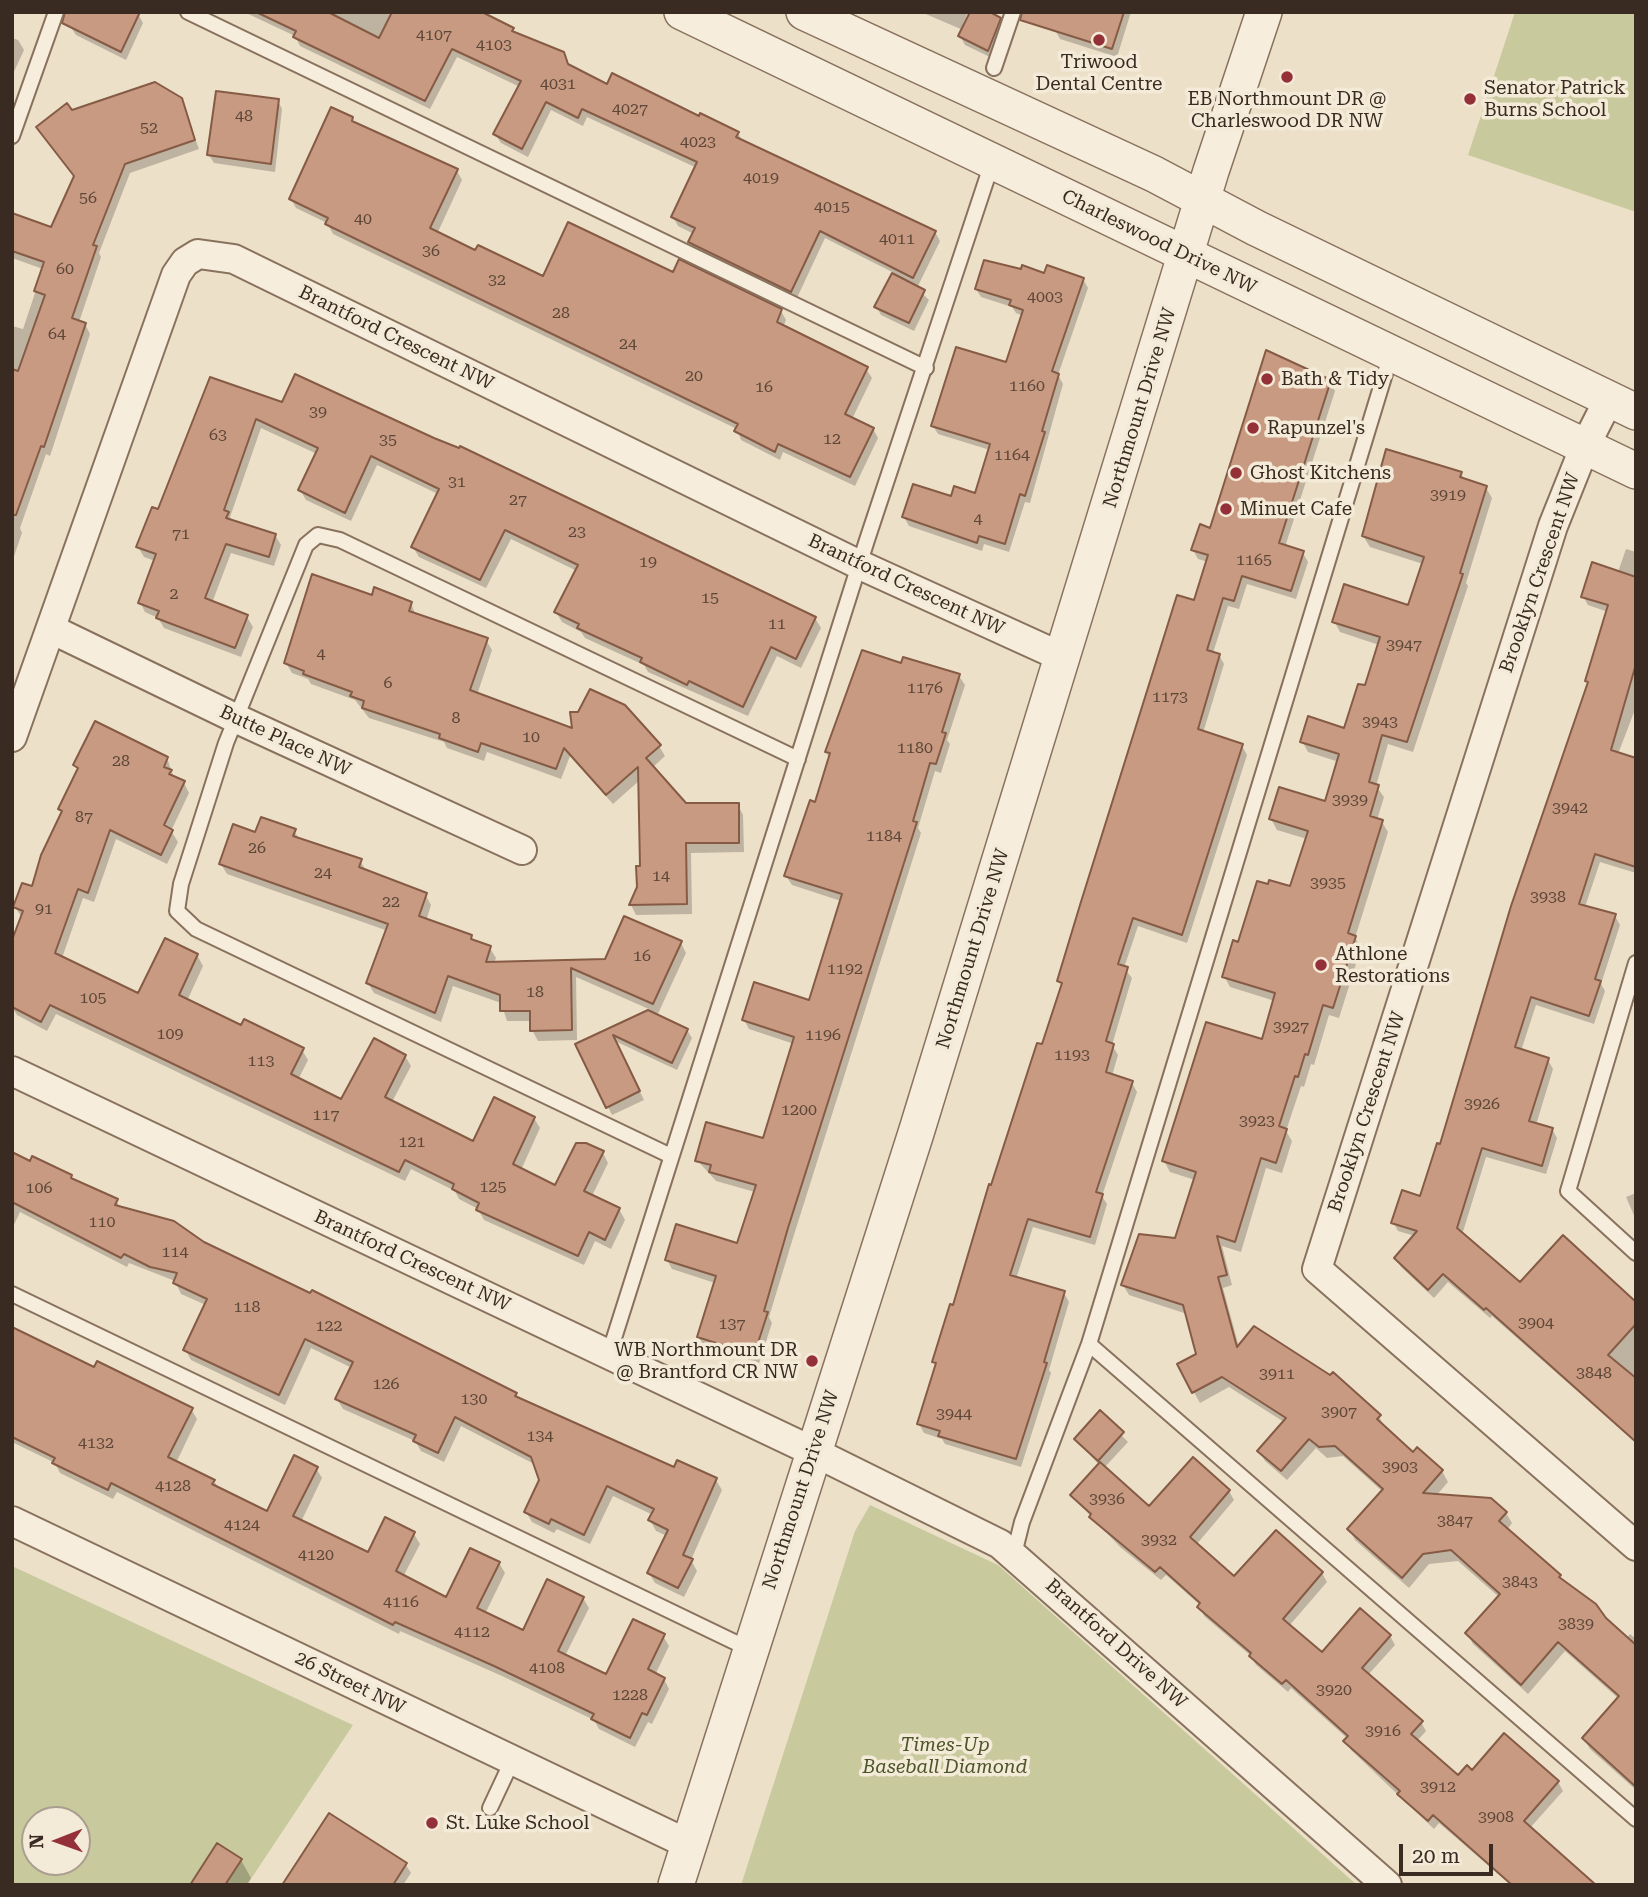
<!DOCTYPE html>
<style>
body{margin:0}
#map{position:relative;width:1648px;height:1897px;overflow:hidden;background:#ede0c9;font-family:"Roboto Serif",serif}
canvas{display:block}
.frame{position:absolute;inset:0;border:14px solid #392b21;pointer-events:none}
.north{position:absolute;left:21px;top:1806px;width:70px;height:70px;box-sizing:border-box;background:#f4ead8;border:2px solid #a99e8f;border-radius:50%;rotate:269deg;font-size:19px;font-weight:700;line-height:28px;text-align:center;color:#392b21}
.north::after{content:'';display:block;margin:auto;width:24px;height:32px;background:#943138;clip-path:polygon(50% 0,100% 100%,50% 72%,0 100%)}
.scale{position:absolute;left:1399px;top:1844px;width:94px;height:32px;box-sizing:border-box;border:4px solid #392b21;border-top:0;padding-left:9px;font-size:21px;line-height:24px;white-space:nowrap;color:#392b21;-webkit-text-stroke:5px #f4ead8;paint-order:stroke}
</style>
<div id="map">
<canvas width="1648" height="1897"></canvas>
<div class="frame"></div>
<div class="north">N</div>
<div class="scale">20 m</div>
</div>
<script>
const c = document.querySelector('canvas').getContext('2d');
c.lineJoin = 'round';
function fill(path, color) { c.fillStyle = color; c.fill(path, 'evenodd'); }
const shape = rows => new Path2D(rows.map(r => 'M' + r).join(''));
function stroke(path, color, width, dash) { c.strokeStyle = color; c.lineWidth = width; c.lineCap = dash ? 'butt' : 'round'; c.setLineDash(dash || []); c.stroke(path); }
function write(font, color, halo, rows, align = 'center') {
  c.font = font + ' "Roboto Serif",serif'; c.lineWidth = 7; c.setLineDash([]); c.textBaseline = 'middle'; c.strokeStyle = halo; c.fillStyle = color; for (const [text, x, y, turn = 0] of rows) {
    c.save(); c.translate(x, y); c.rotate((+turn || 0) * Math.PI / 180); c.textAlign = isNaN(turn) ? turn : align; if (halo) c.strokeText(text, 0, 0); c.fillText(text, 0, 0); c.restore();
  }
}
fill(shape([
 [1515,12,1636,12,1636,212,1468,155],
 [870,1505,998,1565,1357,1885,741,1885,855,1531],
 [12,1566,353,1725,247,1885,12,1885],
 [35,1820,77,1820,77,1862,35,1862]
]), '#c8ca9d');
fill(shape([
 [244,12,476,12,512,29,515,34,563,54,570,67,608,86,738,133,743,142,935,232,940,241,917,288,929,300,914,331,881,315,876,306,894,273,825,238,796,300,695,251,690,242,694,234,678,226,673,217,697,168,587,117,583,126,551,110,528,157,501,143,495,134,520,87,457,57,430,109,300,46,295,36],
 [921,12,968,12,963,24,965,25,1000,19,1005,28,992,58,965,45,960,36,963,30],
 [1061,12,1131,12,1117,57,1060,39,1055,30],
 [138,14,143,23,126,60,76,35,70,26],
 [12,38,18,40,24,50,12,76],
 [180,99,199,149,130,173,99,253,101,257,79,322,85,324,90,334,50,456,46,454,20,528,22,533,12,562,12,326,23,329,43,269,12,258,12,215,52,229,75,177,71,112],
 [278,101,282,109,275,172,214,163,209,155],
 [352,119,356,125,457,171,462,180,437,234,476,253,543,278,673,274,781,311,786,320,783,327,866,369,872,378,852,419,873,429,878,438,855,486,783,452,780,460,741,440,737,429,333,234,327,223,296,208,291,199],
 [1046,275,1083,279,1088,288,1058,375,1063,384,1030,503,1025,502,1009,552,984,544,982,551,909,526,904,517,952,498,976,495,990,450,938,434,933,426,1007,365,1023,316,1016,313,1012,307,981,297,976,289],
 [211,379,815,618,821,628,801,668,777,656,748,716,648,672,644,665,585,638,581,632,562,622,556,612,577,571,511,539,486,588,419,557,413,547,438,494,377,465,351,521,306,500,300,490,317,454,261,428,230,517,233,522,275,535,281,545,274,566,231,553,212,603,247,617,253,627,241,657,164,628,158,618,145,612,140,602,155,561,144,557,138,547,159,511],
 [1329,382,1335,391,1285,547,1303,553,1308,562,1296,599,1247,584,1239,609,1228,606,1213,653,1219,655,1224,664,1203,733,1242,746,1247,755,1187,943,1138,926,1124,968,1132,978,1112,1045,1118,1055,1112,1076,1132,1083,1137,1092,1102,1196,1107,1204,1095,1245,1033,1227,1016,1279,1064,1293,1069,1302,1049,1370,1051,1373,1021,1467,945,1444,942,1439,924,1433,919,1424,937,1366,934,1362,1063,987,1059,981,1195,602,1208,562,1198,559,1193,550],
 [1461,473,1465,481,1486,488,1492,498,1466,583,1468,586,1413,752,1388,744,1376,786,1384,797,1377,820,1382,822,1388,832,1355,938,1361,948,1339,1018,1329,1015,1314,1065,1311,1064,1304,1087,1301,1086,1286,1131,1292,1141,1282,1173,1266,1168,1241,1252,1222,1246,1232,1285,1223,1288,1239,1347,1379,1417,1385,1427,1413,1454,1417,1450,1442,1471,1448,1482,1436,1496,1506,1513,1512,1523,1507,1530,1626,1639,1630,1634,1636,1639,1636,1790,1590,1749,1584,1739,1619,1699,1565,1651,1528,1694,1473,1644,1467,1633,1499,1597,1458,1561,1429,1564,1409,1588,1355,1540,1349,1529,1383,1492,1343,1456,1327,1458,1316,1448,1287,1480,1265,1461,1259,1451,1284,1422,1229,1387,1200,1403,1179,1365,1198,1355,1187,1314,1129,1295,1123,1285,1176,1240,1195,1180,1170,1172,1164,1161,1263,1041,1275,1001,1230,987,1224,976,1239,944,1291,889,1307,839,1277,830,1271,819,1326,803,1339,762,1308,752,1302,741,1345,730,1366,688,1379,645,1340,632,1334,621,1410,607,1423,564,1370,547,1363,536],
 [1626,549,1636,552,1636,707,1618,754,1636,760,1636,873,1600,862,1585,907,1615,916,1620,925,1601,984,1605,991,1594,1024,1536,1005,1521,1051,1548,1060,1553,1069,1536,1125,1552,1129,1557,1138,1546,1174,1486,1157,1462,1235,1520,1285,1636,1304,1636,1443,1492,1316,1490,1318,1448,1282,1434,1298,1401,1267,1396,1258,1415,1236,1398,1231,1393,1222,1421,1198,1441,1146,1589,684,1586,680,1608,612,1588,605,1583,596,1618,572],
 [373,597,411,603,416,616,486,640,492,650,477,695,574,730,659,746,665,756,652,768,685,805,738,805,743,815,744,852,691,853,692,914,636,915,631,905,638,888,641,868,640,780,613,804,570,756,561,779,487,752,484,761,447,748,444,742,369,718,355,700,311,684,308,679,292,673,286,663],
 [902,665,959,676,965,685,947,740,950,744,941,773,935,771,918,828,921,833,793,1238,769,1317,772,1323,759,1363,704,1346,698,1336,715,1283,672,1269,667,1260,738,1245,755,1192,716,1181,697,1160,765,1140,794,1044,749,1029,744,1020,811,1002,841,901,792,885,786,876,816,804,830,759,826,752],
 [167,758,174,778,184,783,189,793,171,831,178,842,167,864,116,839,94,902,83,898,62,958,139,995,197,955,203,966,187,1001,242,1028,302,1050,308,1060,298,1080,342,1101,405,1056,411,1066,392,1102,474,1143,534,1118,540,1128,521,1170,556,1188,603,1153,608,1163,592,1196,619,1209,625,1220,611,1249,595,1241,584,1265,484,1220,478,1209,459,1199,455,1191,411,1169,405,1181,56,1014,47,1031,17,1015,12,1007,22,918,15,907,33,888,62,814,60,809,78,771,75,765],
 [294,831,300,840,360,861,367,872,425,894,431,905,426,921,471,937,474,942,490,948,496,958,494,963,606,961,681,943,686,953,657,1016,687,1030,692,1038,677,1070,615,1041,644,1100,612,1115,577,1045,651,1010,576,977,577,1040,538,1041,532,1030,532,1021,507,1021,501,1003,453,986,441,1022,374,993,368,983,388,931,227,874,221,864,256,834],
 [12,1154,31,1163,33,1158,116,1201,121,1208,203,1244,516,1394,519,1399,675,1469,716,1480,722,1490,691,1560,697,1571,684,1597,655,1583,649,1573,667,1536,656,1531,650,1520,653,1515,613,1496,590,1544,557,1529,554,1533,532,1522,526,1512,541,1481,536,1465,461,1426,444,1462,421,1451,415,1441,343,1409,337,1399,352,1368,311,1348,285,1405,191,1360,185,1349,206,1305,181,1294,175,1281,129,1263,127,1267,20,1212,12,1229],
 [1636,1193,1636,1220,1626,1197],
 [12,1329,95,1369,191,1409,197,1419,176,1463,214,1481,219,1489,268,1513,316,1468,322,1478,301,1522,369,1554,414,1534,420,1544,403,1577,447,1599,499,1563,505,1573,485,1614,523,1632,583,1598,589,1608,565,1656,607,1677,663,1636,669,1646,655,1675,664,1679,669,1689,652,1724,648,1722,635,1747,599,1729,594,1720,502,1676,400,1631,399,1634,117,1492,113,1499,60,1473,55,1463,12,1442],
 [1100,1413,1128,1442,1104,1468,1150,1509,1229,1491,1234,1500,1196,1545,1234,1578,1276,1532,1322,1573,1327,1582,1289,1626,1322,1655,1390,1636,1395,1645,1368,1675,1421,1722,1426,1731,1417,1741,1458,1777,1473,1772,1558,1782,1563,1791,1530,1828,1593,1885,1511,1885,1439,1823,1434,1829,1351,1750,1346,1741,1348,1739,1291,1688,1288,1692,1256,1665,1251,1656,1204,1616,1200,1605,1166,1575,1161,1580,1120,1547,1072,1496,1099,1465,1076,1439],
 [241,1860,251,1878,247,1885,192,1885],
 [406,1865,411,1873,403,1885,284,1885]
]), '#0003');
const building = shape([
 [65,12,140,12,121,52,62,23,65,12],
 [256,12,328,12,379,38,392,12,482,12,514,28,512,31,564,52,568,64,607,84,612,73,699,116,700,113,739,132,736,137,936,231,913,278,820,231,791,292,688,242,695,228,671,217,697,162,582,109,578,118,546,102,522,149,493,134,521,81,452,49,425,101,293,37,296,31,256,12],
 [970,12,990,12,1001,18,988,51,958,36,970,12],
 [1022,12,1124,12,1112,49,1020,20,1022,12],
 [155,82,182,98,195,140,125,164,93,245,97,246,72,318,86,323,44,447,41,446,16,515,12,515,12,369,18,371,45,295,34,291,44,262,12,251,12,213,51,227,74,176,36,127,67,103,72,110,155,82],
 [216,91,279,99,271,164,207,155,216,91],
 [331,107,353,117,352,121,458,169,430,228,475,250,478,245,543,276,568,222,673,272,679,259,782,309,777,322,868,367,845,414,874,428,850,477,778,444,775,452,734,431,738,424,325,224,328,218,289,199,331,107],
 [984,260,1021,269,1022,265,1044,273,1047,265,1084,278,1052,371,1059,374,1042,431,1045,432,1025,496,1020,494,1005,544,979,536,977,543,902,517,913,484,951,496,954,486,975,493,990,444,931,426,956,347,1006,362,1023,310,1009,305,1011,300,975,289,984,260],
 [892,273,925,290,909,323,874,307,892,273],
 [1266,350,1331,380,1279,543,1304,551,1291,591,1242,576,1234,601,1223,598,1207,650,1220,654,1198,729,1243,744,1182,935,1133,918,1118,964,1128,967,1106,1041,1114,1044,1106,1072,1133,1081,1096,1192,1103,1194,1090,1237,1028,1219,1010,1275,1065,1291,1044,1362,1047,1363,1016,1459,938,1436,940,1431,917,1424,936,1363,932,1362,950,1304,953,1305,989,1184,991,1185,1037,1043,1042,1044,1062,983,1057,981,1080,905,1177,595,1194,600,1208,555,1191,550,1200,524,1210,528,1266,350],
 [295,374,434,438,459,448,460,446,816,617,796,659,771,647,743,707,689,681,687,685,640,662,642,658,577,628,579,624,554,612,578,565,505,530,480,580,411,547,439,489,371,456,345,513,298,490,318,448,256,419,224,510,229,512,226,518,276,534,269,557,226,544,205,598,248,615,235,648,156,618,159,611,138,603,156,554,136,547,152,507,158,509,210,377,282,402,295,374],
 [1386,449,1462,472,1460,477,1487,486,1460,573,1463,574,1407,742,1382,735,1369,782,1379,785,1370,816,1383,820,1348,933,1356,936,1333,1008,1323,1005,1308,1055,1305,1054,1298,1077,1295,1076,1279,1126,1287,1129,1276,1163,1261,1158,1235,1242,1217,1236,1227,1275,1218,1277,1237,1347,1254,1326,1330,1375,1333,1372,1381,1415,1377,1419,1413,1452,1417,1447,1443,1470,1423,1493,1491,1498,1507,1512,1499,1521,1561,1575,1559,1577,1596,1604,1606,1618,1636,1645,1636,1787,1582,1738,1619,1696,1558,1642,1521,1685,1465,1633,1500,1594,1451,1550,1423,1554,1402,1578,1347,1529,1383,1489,1335,1446,1319,1447,1309,1439,1281,1471,1257,1451,1286,1418,1222,1377,1192,1393,1177,1364,1196,1354,1183,1305,1121,1285,1139,1234,1175,1238,1196,1172,1162,1161,1206,1022,1262,1039,1275,993,1222,977,1233,940,1238,942,1257,881,1268,884,1269,880,1290,886,1308,831,1269,819,1279,787,1325,801,1339,754,1300,742,1308,716,1344,728,1358,684,1365,685,1380,637,1332,622,1344,584,1408,605,1424,557,1362,536,1386,449],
 [1592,562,1636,577,1636,664,1611,750,1636,758,1636,867,1595,854,1579,904,1616,914,1595,979,1601,981,1589,1016,1531,997,1515,1047,1549,1058,1529,1121,1553,1128,1542,1166,1482,1148,1457,1228,1520,1282,1563,1235,1636,1302,1636,1324,1608,1355,1636,1378,1636,1442,1486,1308,1484,1310,1443,1274,1428,1290,1394,1258,1417,1231,1391,1223,1402,1190,1420,1196,1437,1143,1440,1144,1511,906,1588,682,1585,681,1608,605,1581,597,1592,562],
 [312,574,372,595,374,587,412,602,409,611,488,638,470,690,572,728,570,712,578,712,590,689,625,705,661,745,646,758,686,803,739,803,739,843,686,843,687,904,629,905,637,887,636,866,640,866,638,767,606,795,564,748,556,769,481,743,478,752,439,738,440,734,362,708,364,701,350,696,352,692,303,674,304,671,284,663,312,574],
 [862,650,901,663,903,657,960,674,942,732,946,733,936,764,930,763,913,821,917,822,788,1228,764,1311,768,1312,754,1355,697,1337,716,1276,665,1260,676,1224,737,1243,756,1185,709,1172,711,1165,695,1161,706,1122,763,1138,794,1037,742,1020,754,982,809,1000,842,894,784,876,810,800,815,802,830,753,825,752,862,650],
 [95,721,168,757,164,767,172,770,169,774,185,781,164,825,173,830,161,855,110,830,88,893,78,889,55,953,138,993,165,938,198,954,179,995,241,1025,244,1019,304,1048,291,1074,341,1099,374,1038,406,1055,385,1097,473,1141,494,1097,535,1117,513,1164,555,1185,576,1143,586,1143,604,1151,584,1191,620,1208,605,1240,589,1232,578,1256,476,1210,479,1203,452,1189,454,1184,405,1160,399,1172,50,1005,41,1022,12,1007,12,940,23,911,13,907,22,883,32,886,41,855,62,811,58,809,78,768,73,765,95,721],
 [261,817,296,829,293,836,362,859,359,867,427,893,419,916,472,935,471,939,491,946,486,962,605,959,624,916,682,941,653,1004,571,968,572,1030,530,1031,530,1011,500,1011,500,995,448,976,435,1013,366,983,388,924,219,864,233,824,255,832,261,817],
 [648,1010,688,1029,672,1063,613,1035,640,1091,606,1108,575,1044,648,1010],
 [12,1152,30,1161,32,1156,72,1175,71,1178,118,1199,115,1205,174,1221,204,1242,310,1293,312,1290,517,1393,515,1396,674,1467,677,1460,717,1478,683,1555,693,1559,678,1588,647,1573,668,1530,648,1520,654,1509,607,1486,584,1535,551,1519,549,1524,524,1512,539,1480,531,1457,455,1417,438,1453,413,1441,416,1435,335,1399,353,1362,305,1339,279,1395,183,1350,207,1299,173,1283,177,1273,150,1267,124,1254,121,1258,12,1202,12,1152],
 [12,1327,94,1367,97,1361,193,1408,168,1457,215,1480,212,1484,267,1511,294,1455,318,1467,293,1516,368,1552,385,1517,415,1532,396,1571,446,1597,470,1548,500,1562,477,1608,523,1630,547,1579,584,1597,558,1651,606,1674,633,1619,665,1634,648,1669,665,1678,647,1715,642,1713,630,1738,591,1719,594,1714,494,1666,395,1622,393,1625,111,1483,108,1490,52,1463,55,1458,12,1437,12,1327],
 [1100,1410,1124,1432,1098,1461,1074,1439,1100,1410],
 [1193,1457,1230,1490,1190,1537,1234,1576,1276,1530,1323,1572,1283,1619,1322,1652,1360,1608,1391,1635,1362,1668,1423,1721,1411,1734,1458,1775,1467,1765,1472,1770,1504,1733,1559,1781,1524,1821,1596,1885,1512,1885,1433,1815,1428,1821,1397,1794,1400,1791,1343,1741,1348,1736,1286,1680,1282,1684,1249,1656,1251,1653,1197,1607,1200,1603,1160,1567,1155,1572,1089,1517,1091,1514,1070,1495,1100,1462,1149,1506,1193,1457],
 [329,1813,407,1863,393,1885,282,1885,329,1813],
 [217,1843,242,1859,225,1885,190,1885,217,1843]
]);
fill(building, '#c89a81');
stroke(building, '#865b45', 2);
const service = shape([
 [188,12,926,368],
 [994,68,1013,12],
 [12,136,56,12],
 [1636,963,1568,1191,1636,1253],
 [671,1156,196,929,177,911,181,884,226,743,306,545,318,535,340,540,798,759],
 [12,1294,749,1649],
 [1089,1344,1636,1819],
 [609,1354,867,540,992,163],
 [1014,1554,1022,1522,1089,1344,1391,354],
 [490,1808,512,1761]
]);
const minor = shape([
 [1609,399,1585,446,1553,526,1317,1269,1636,1546],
 [51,629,235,718,522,850],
 [12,737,176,275,185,262,198,254,234,259,860,565,1062,657],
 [12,1071,812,1451,1000,1544,1387,1885],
 [12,1521,688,1844]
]);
const tertiary = shape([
 [682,12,1636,471],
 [804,12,1154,174,1256,228,1636,412],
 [676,1885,916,1133,1211,171,1264,12]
]);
stroke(service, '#88725e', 18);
stroke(minor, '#88725e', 32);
stroke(tertiary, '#88725e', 38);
stroke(service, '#f7eddc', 14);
stroke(minor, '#f7eddc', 28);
stroke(tertiary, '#f7eddc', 35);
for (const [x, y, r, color] of [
 [1099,40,7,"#943138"],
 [1287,77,7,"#943138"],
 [1470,99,7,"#943138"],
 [1267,379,7,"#943138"],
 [1253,428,7,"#943138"],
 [1236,473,7,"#943138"],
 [1226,509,7,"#943138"],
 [1321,965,7,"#943138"],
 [812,1361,7,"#943138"],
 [432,1823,7,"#943138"]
]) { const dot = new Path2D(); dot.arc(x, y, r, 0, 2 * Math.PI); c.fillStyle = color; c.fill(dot); stroke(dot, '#f4ead8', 2.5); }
write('16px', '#5d4739', null, [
 ["4107",434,35],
 ["4103",494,45],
 ["4031",558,84],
 ["4027",630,109],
 ["48",244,116],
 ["52",149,128],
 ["4023",698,142],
 ["4019",761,178],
 ["56",88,198],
 ["4015",832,207],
 ["40",363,219],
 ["4011",897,239],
 ["36",431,251],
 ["60",65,269],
 ["32",497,280],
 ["4003",1045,297],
 ["28",561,313],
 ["64",57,334],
 ["24",628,344],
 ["20",694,376],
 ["1160",1027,386],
 ["16",764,387],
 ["39",318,412],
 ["63",218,435],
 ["12",832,439],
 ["35",388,440],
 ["1164",1012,455],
 ["31",457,482],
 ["3919",1448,495],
 ["27",518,500],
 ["4",978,519],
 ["23",577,532],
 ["71",181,534],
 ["1165",1254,560],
 ["19",648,562],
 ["2",174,594],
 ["15",710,598],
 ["11",777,624],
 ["3947",1404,645],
 ["4",321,654],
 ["6",388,683],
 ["1176",925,688],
 ["1173",1170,697],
 ["8",456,718],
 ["3943",1380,722],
 ["10",531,737],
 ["1180",915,748],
 ["28",121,761],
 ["3939",1350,800],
 ["3942",1570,808],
 ["87",84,817],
 ["1184",884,836],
 ["26",257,848],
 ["24",323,873],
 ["14",661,876],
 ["3935",1328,883],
 ["3938",1548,897],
 ["22",391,902],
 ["91",44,909],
 ["16",642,956],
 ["1192",845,969],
 ["18",535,992],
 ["105",93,998],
 ["3927",1291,1027],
 ["109",170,1034],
 ["1196",823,1035],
 ["1193",1072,1055],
 ["113",261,1061],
 ["3926",1482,1104],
 ["1200",799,1110],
 ["117",326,1115],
 ["3923",1257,1121],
 ["121",412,1142],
 ["125",493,1187],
 ["106",39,1188],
 ["110",102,1222],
 ["114",175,1252],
 ["118",247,1307],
 ["3904",1536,1323],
 ["137",732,1324],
 ["122",329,1326],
 ["3848",1594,1373],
 ["3911",1277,1374],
 ["126",386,1384],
 ["130",474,1399],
 ["3907",1339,1412],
 ["3944",954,1414],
 ["134",540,1436],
 ["4132",96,1443],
 ["3903",1400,1467],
 ["4128",173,1486],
 ["3936",1107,1499],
 ["3847",1455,1521],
 ["4124",242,1525],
 ["3932",1159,1540],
 ["4120",316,1555],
 ["3843",1520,1582],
 ["4116",401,1602],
 ["3839",1576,1624],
 ["4112",472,1632],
 ["4108",547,1668],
 ["3920",1334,1690],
 ["1228",630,1695],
 ["3916",1383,1731],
 ["3912",1438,1787],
 ["3908",1496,1817]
]);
write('19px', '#392b21', '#f4ead8', [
 ["Triwood",1099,62,"center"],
 ["Dental Centre",1099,84,"center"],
 ["Senator Patrick",1484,88],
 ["Burns School",1484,110],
 ["EB Northmount DR @",1287,99,"center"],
 ["Charleswood DR NW",1287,121,"center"],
 ["Bath & Tidy",1281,379],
 ["Rapunzel's",1267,428],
 ["Ghost Kitchens",1250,473],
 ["Minuet Cafe",1240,509],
 ["Athlone",1335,954],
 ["Restorations",1335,976],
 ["WB Northmount DR",798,1350,"right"],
 ["@ Brantford CR NW",798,1372,"right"],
 ["St. Luke School",446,1823]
], 'left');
write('19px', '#392b21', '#f4ead8', [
 ["Charleswood Drive NW",1159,242,26],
 ["Brantford Crescent NW",396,338,26],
 ["Northmount Drive NW",1140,408,-73],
 ["Brooklyn Crescent NW",1540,573,-71],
 ["Brantford Crescent NW",906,585,25],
 ["Butte Place NW",285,741,25],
 ["Northmount Drive NW",973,949,-73],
 ["Brooklyn Crescent NW",1367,1112,-72],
 ["Brantford Crescent NW",412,1261,25],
 ["Northmount Drive NW",801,1490,-72],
 ["Brantford Drive NW",1116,1644,42],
 ["26 Street NW",350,1683,26]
]);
write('italic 19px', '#4c5529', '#f4ead8', [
 ["Times-Up",945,1745],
 ["Baseball Diamond",945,1767]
]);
</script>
